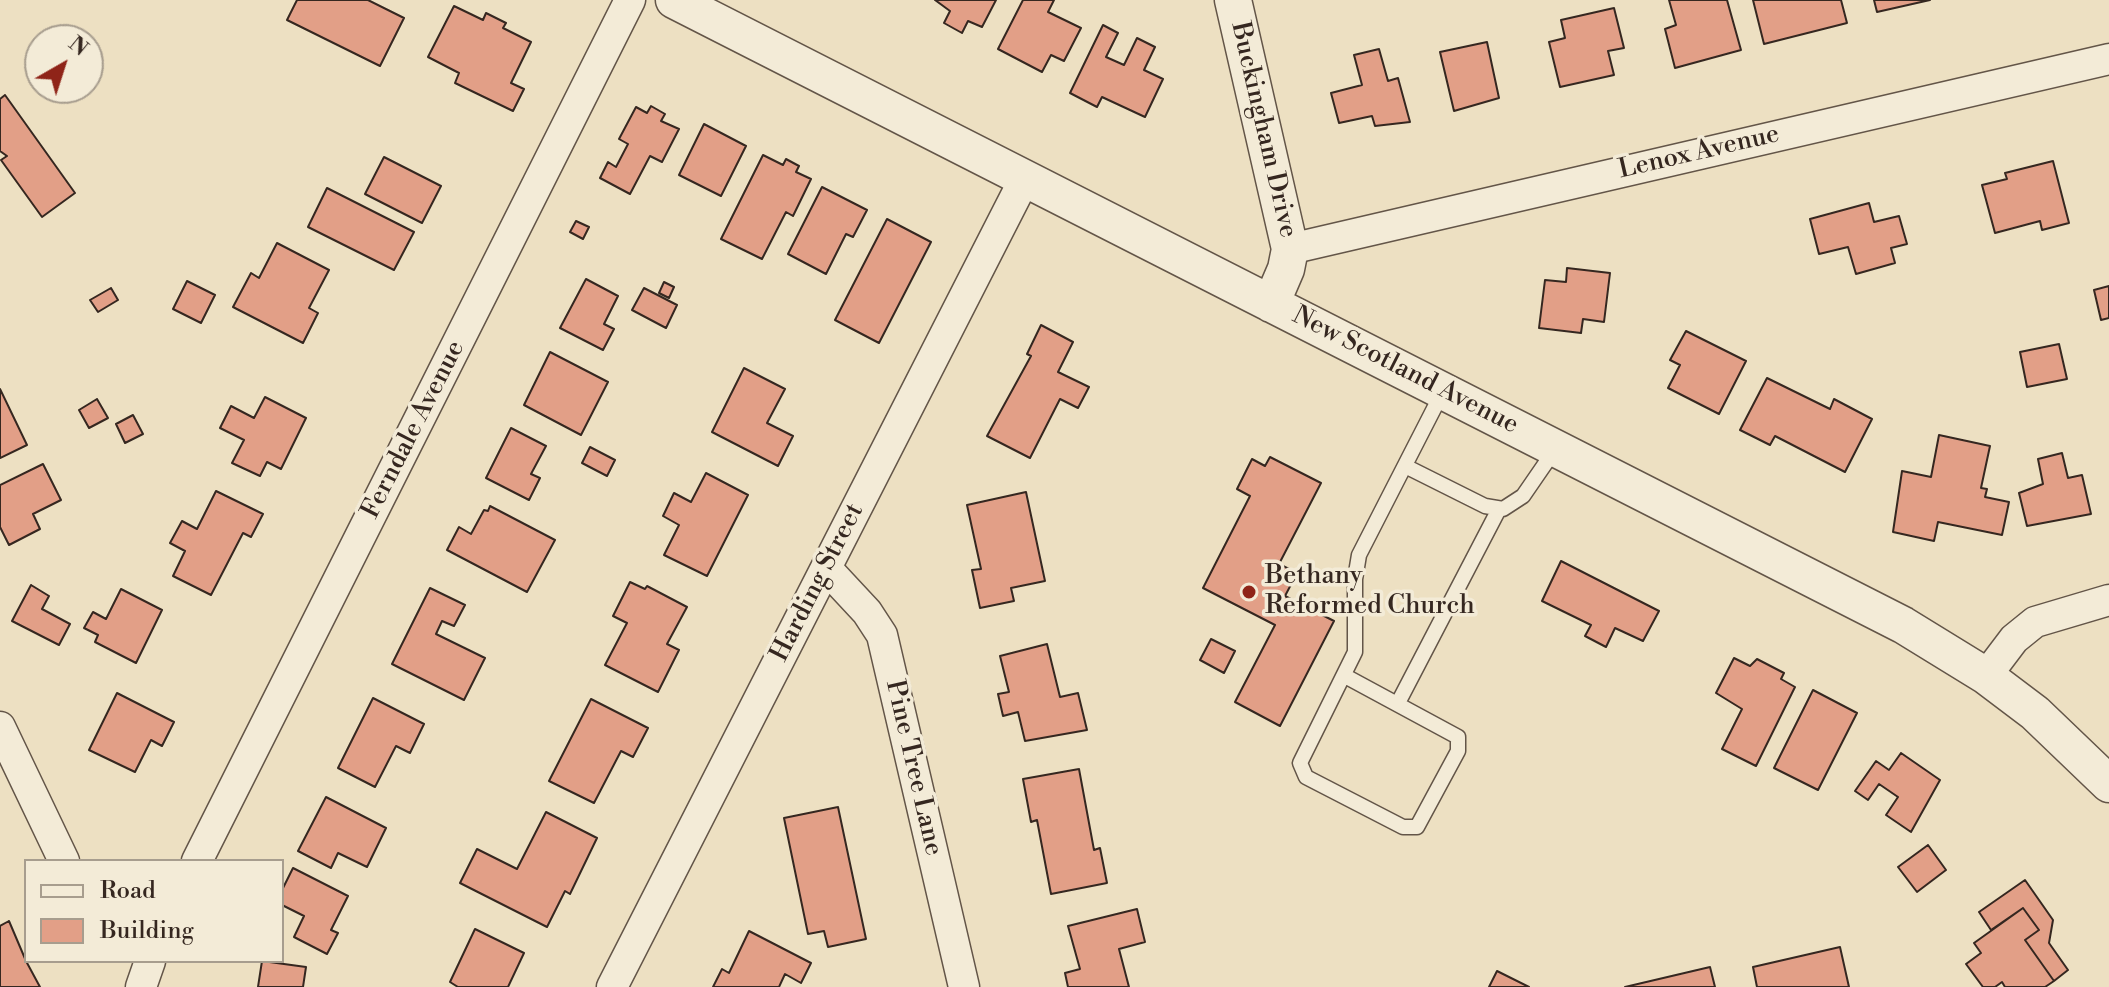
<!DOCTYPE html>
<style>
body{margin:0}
#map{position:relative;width:2109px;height:987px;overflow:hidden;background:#ede0c2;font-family:"Libre Bodoni",serif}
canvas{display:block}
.legend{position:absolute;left:24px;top:859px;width:260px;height:104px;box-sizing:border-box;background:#f3ebd7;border:2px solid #a79d8e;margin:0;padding:10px 14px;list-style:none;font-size:24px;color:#352720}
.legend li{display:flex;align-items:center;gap:16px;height:40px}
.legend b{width:40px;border:2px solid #a79d8e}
.north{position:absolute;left:24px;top:24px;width:80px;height:80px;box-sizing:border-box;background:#f3ebd7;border:2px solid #a79d8e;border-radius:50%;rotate:39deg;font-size:22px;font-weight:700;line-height:32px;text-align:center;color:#352720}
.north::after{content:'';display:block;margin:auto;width:28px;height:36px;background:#8f2418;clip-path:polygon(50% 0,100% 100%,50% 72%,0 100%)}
</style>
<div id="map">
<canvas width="2109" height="987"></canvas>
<ul class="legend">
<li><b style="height:10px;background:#f3ebd7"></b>Road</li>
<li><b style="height:22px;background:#e29f87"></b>Building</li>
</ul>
<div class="north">N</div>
</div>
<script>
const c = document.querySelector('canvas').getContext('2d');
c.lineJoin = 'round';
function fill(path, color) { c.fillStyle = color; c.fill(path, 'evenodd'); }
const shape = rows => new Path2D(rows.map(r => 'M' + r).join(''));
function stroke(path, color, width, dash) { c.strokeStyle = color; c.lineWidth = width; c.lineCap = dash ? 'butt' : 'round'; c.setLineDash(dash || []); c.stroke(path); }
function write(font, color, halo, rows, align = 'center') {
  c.font = font + ' "Libre Bodoni",serif'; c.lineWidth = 7; c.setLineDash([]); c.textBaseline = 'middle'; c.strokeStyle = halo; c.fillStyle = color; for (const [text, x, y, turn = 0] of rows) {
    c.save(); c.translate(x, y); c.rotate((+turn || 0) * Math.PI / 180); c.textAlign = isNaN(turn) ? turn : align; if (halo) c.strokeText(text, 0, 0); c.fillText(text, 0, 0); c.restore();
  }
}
const building = shape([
 [297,0,368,0,404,18,380,66,287,20,297,0],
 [935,0,996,0,982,27,968,21,962,33,944,23,950,11,935,0],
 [1023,0,1054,0,1048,12,1081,28,1064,61,1051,55,1042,72,998,49,1023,0],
 [1669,0,1727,0,1741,50,1675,68,1665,29,1676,25,1669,0],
 [1753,0,1841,0,1847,23,1764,44,1753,0],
 [1874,0,1930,0,1877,12,1874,0],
 [454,6,483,20,486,13,506,23,503,28,531,42,511,83,524,89,513,111,455,83,459,73,428,57,454,6],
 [1614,8,1624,48,1608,51,1614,75,1560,87,1549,42,1565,38,1561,20,1614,8],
 [1103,25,1118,33,1106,57,1124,65,1137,38,1155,47,1144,70,1163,79,1145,117,1102,97,1097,107,1070,93,1103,25],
 [1487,42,1499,98,1454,111,1440,52,1487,42],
 [1379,49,1388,81,1398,78,1410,122,1375,126,1372,116,1339,123,1331,93,1362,85,1354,55,1379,49],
 [5,95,75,193,42,217,1,160,7,156,0,151,0,99,5,95],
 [651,106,665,114,661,121,679,129,662,162,650,156,630,194,600,178,608,162,616,167,628,144,619,139,636,107,647,113,651,106],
 [704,124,746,146,721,196,679,175,704,124],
 [763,155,783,165,786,159,799,166,796,172,811,179,793,216,786,212,762,259,721,239,763,155],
 [384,157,441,186,422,223,365,194,384,157],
 [2053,161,2069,223,2042,230,2040,221,1995,233,1982,185,2007,179,2005,173,2053,161],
 [822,187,867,210,853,237,846,234,826,274,788,254,822,187],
 [327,188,414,232,394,270,308,227,327,188],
 [1869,203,1874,222,1899,216,1907,244,1891,248,1895,263,1856,274,1848,247,1819,254,1810,219,1869,203],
 [887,219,931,242,879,343,835,320,887,219],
 [576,221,589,227,583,239,570,232,576,221],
 [277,243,329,270,309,308,318,313,303,343,233,307,251,273,259,278,277,243],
 [1567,268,1610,273,1604,322,1583,319,1581,333,1539,328,1545,280,1566,282,1567,268],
 [586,279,618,296,604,324,614,329,603,350,560,328,586,279],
 [187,281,215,295,201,323,173,309,187,281],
 [664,282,674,287,669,298,659,293,664,282],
 [2109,286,2109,318,2101,320,2094,290,2109,286],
 [111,288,118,300,98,312,90,300,111,288],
 [644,288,677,305,666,328,632,310,644,288],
 [1041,325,1073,342,1058,372,1089,387,1078,408,1060,399,1030,458,987,436,1031,356,1027,354,1041,325],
 [1686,331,1746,361,1719,414,1668,388,1680,365,1670,360,1686,331],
 [2059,344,2067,379,2027,387,2020,352,2059,344],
 [550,352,608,382,581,435,524,405,550,352],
 [744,368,785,389,767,423,793,436,778,466,712,432,744,368],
 [1767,378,1830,409,1834,399,1872,419,1845,472,1775,436,1770,445,1740,430,1767,378],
 [0,389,27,445,0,458,0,389],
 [265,397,306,418,281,469,267,462,260,476,232,463,244,440,220,428,231,406,254,418,265,397],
 [97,399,108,418,89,428,79,410,97,399],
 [133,415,143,434,125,443,116,424,133,415],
 [511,428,546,446,531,474,540,478,529,500,486,478,511,428],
 [1939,435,1990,446,1981,488,1987,489,1985,497,2009,502,2002,535,1938,522,1934,541,1893,532,1902,471,1931,477,1939,435],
 [590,447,615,460,607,476,582,463,590,447],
 [2062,453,2068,478,2082,475,2091,514,2027,526,2019,493,2043,484,2038,459,2062,453],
 [1270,457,1321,483,1279,564,1297,573,1285,596,1334,621,1280,726,1235,702,1275,625,1203,588,1250,496,1237,489,1252,459,1265,466,1270,457],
 [43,464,61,500,33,514,40,529,9,545,0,527,0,485,43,464],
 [706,473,748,495,707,576,664,555,679,525,663,516,674,493,691,502,706,473],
 [216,491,263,514,251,537,243,533,211,595,173,576,185,551,170,543,182,521,197,529,216,491],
 [1026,492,1045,581,1011,588,1014,601,980,608,972,570,981,569,967,505,1026,492],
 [490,506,555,540,527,592,447,550,459,527,471,534,484,510,488,511,490,506],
 [1561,561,1659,611,1643,641,1615,628,1606,647,1585,636,1591,625,1542,601,1561,561],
 [630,582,645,589,647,586,687,607,667,644,679,650,658,692,605,665,627,623,613,616,630,582],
 [31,585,49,596,42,609,70,624,59,645,12,621,31,585],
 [430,588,465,605,454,626,442,621,436,634,485,658,464,700,392,664,430,588],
 [121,589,162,610,136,663,95,642,98,635,84,628,93,612,106,619,121,589],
 [1211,639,1235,651,1224,673,1200,660,1211,639],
 [1047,644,1060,697,1078,693,1087,730,1025,741,1018,712,1003,716,998,694,1009,692,1000,656,1047,644],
 [1734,658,1750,666,1757,659,1784,673,1781,679,1795,687,1756,766,1722,749,1742,709,1716,693,1734,658],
 [1813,690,1857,713,1818,790,1774,768,1813,690],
 [117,693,174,722,162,746,151,740,135,772,89,750,117,693],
 [373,698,424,724,410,753,396,746,375,787,338,768,373,698],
 [591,699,648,728,633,757,621,751,594,803,549,781,591,699],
 [1901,753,1940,780,1911,832,1886,815,1898,797,1879,784,1868,800,1855,791,1876,761,1889,770,1901,753],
 [1079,769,1094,850,1100,848,1107,883,1051,894,1037,820,1031,822,1023,779,1079,769],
 [326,797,386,828,367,867,338,853,331,868,298,851,326,797],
 [838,807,866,939,828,947,824,931,808,934,784,818,838,807],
 [546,812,597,838,570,894,565,891,547,927,460,883,477,849,517,869,546,812],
 [1928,845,1946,870,1917,892,1898,867,1928,845],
 [293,868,348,896,331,930,338,933,327,954,294,937,304,916,282,905,282,890,293,868],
 [2025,880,2053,920,2049,943,2068,970,2054,981,2025,940,2039,930,2023,908,1991,930,1979,912,2025,880],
 [2023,908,2039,930,2025,940,2054,981,2045,987,2005,987,2002,982,1995,987,1983,987,1966,964,1981,953,1974,943,2023,908],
 [1137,909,1145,942,1119,949,1129,987,1068,987,1065,973,1080,969,1068,926,1137,909],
 [9,921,26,961,40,987,0,987,0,926,9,921],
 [475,929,524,953,508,987,458,987,450,982,475,929],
 [749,931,811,963,801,983,785,974,779,987,713,987,722,969,729,973,749,931],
 [1840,947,1849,987,1757,987,1753,967,1840,947],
 [262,961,306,967,303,987,258,987,262,961],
 [1710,967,1715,987,1625,987,1710,967],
 [1497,971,1529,987,1489,987,1497,971]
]);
fill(building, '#e29f87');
stroke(building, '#352720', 2);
const service = shape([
 [1405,466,1485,506,1503,509,1523,496,1556,448],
 [1345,676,1458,737,1458,751,1417,827,1403,827,1306,777,1300,763,1355,652,1355,579,1359,555,1443,391],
 [1398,703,1499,509]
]);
const minor = shape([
 [1290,249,2109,59],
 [826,568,867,612,882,635,964,987],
 [1986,676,2014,639,2035,622,2109,600],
 [0,727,64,861],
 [197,861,630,0],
 [141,987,150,961],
 [612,987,1024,180]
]);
const tertiary = shape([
 [674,0,1903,625,1986,676,2035,713,2109,784],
 [1233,0,1290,249,1286,269,1271,304]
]);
stroke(service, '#635548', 17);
stroke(minor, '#635548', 33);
stroke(tertiary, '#635548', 39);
stroke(service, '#f3ebd7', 14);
stroke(minor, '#f3ebd7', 30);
stroke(tertiary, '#f3ebd7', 36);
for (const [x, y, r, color] of [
 [1249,592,8,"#8f2418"]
]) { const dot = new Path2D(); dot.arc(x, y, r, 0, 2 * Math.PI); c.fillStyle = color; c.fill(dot); stroke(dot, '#f3ebd7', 3); }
write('26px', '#352720', '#f3ebd7', [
 ["Buckingham Drive",1263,130,77],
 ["Lenox Avenue",1699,153,-13],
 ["New Scotland Avenue",1405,371,27],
 ["Ferndale Avenue",414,430,-63],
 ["Harding Street",818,583,-63],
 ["Pine Tree Lane",913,768,77]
]);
write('26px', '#352720', '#f3ebd7', [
 ["Bethany",1265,577],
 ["Reformed Church",1265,607]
], 'left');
</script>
